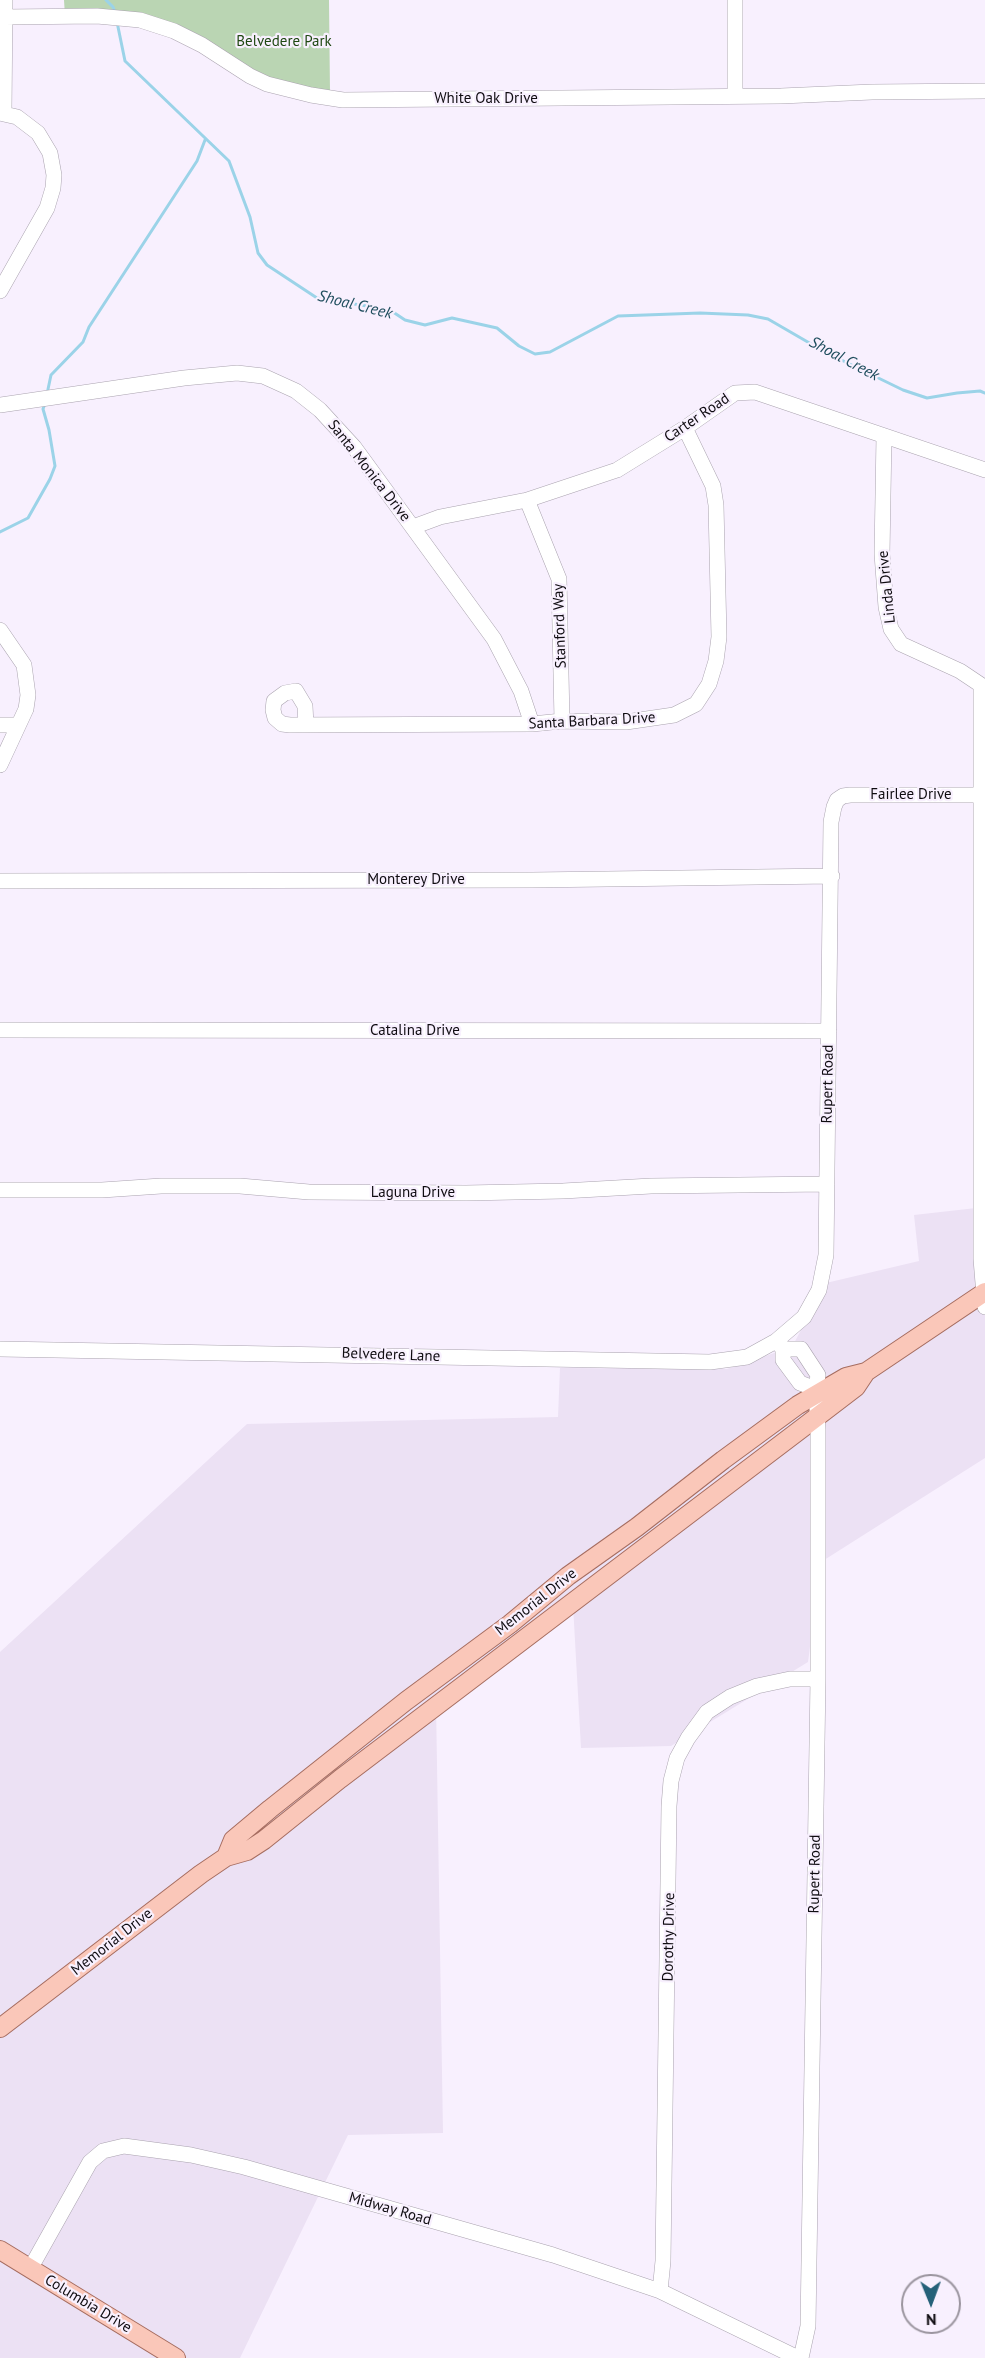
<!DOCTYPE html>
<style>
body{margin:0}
#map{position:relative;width:985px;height:2358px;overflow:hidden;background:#f8f0fe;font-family:"PT Sans",sans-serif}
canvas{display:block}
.north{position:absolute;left:901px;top:2274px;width:60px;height:60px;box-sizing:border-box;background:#f8f0fe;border:2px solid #9b959f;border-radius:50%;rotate:179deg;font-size:16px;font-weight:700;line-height:24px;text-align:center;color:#0f0c11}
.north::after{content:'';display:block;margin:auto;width:21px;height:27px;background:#256179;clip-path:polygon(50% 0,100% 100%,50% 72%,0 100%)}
</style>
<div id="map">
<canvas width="985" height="2358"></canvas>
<div class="north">N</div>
</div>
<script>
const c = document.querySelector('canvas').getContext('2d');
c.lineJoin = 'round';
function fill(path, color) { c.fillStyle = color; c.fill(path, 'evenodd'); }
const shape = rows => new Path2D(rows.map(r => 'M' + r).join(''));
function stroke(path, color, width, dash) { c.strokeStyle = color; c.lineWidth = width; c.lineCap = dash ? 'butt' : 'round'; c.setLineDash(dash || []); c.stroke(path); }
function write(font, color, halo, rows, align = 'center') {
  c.font = font + ' "PT Sans",sans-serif'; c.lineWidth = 4.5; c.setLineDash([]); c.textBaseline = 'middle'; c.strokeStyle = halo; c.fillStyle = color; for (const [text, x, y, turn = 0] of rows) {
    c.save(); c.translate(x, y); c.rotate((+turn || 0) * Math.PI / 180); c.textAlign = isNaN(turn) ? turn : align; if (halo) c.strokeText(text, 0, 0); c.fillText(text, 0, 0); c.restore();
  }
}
fill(shape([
 [985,1207,985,1458,821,1562,808,1662,671,1746,581,1748,573,1605,436,1703,443,2133,348,2135,240,2358,0,2358,0,1652,247,1424,558,1417,560,1368,727,1369,792,1347,826,1283,919,1261,914,1215]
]), '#ece1f4');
fill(shape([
 [64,0,329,0,330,93,254,79,171,29,65,16]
]), '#bad5b3');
stroke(shape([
 [106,0,113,7,115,13],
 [117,22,125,61,229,161,250,217,258,253,267,265,317,298,373,307,393,312,405,320,425,325,452,318,497,328,519,346,535,354,550,352,618,316,700,313,748,315,768,319,825,352,903,390,927,398,957,393,980,391,985,393],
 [47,394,51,375,83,342,89,327,197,161,205,140],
 [0,532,28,518,50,479,55,466,49,430,43,409,45,403]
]), '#9bd3e8', 3);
const minor = shape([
 [5,17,97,16,140,20,174,31,202,45,250,76,267,84,311,95,343,100,781,96,872,92,985,91],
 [735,96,735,0],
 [0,113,17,117,38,133,50,153,54,175,53,188,47,208,0,291],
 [4,113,5,0],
 [0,405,184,378,237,373,263,376,296,391,320,410,354,447,494,639,521,691,532,724],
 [884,436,882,554,886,607,891,629,901,644,960,671,981,685],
 [527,500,559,579,562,721],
 [413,527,440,517,527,500,617,470,685,428,735,393,755,392,985,470],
 [0,630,24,665,28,695,26,709,0,765],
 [981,685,981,1259,985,1307],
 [0,725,18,725],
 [306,725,305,706,296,691,285,693,274,701,273,710,275,718,282,724,290,725,532,724,562,721,626,722,674,715,696,704,709,684,716,661,719,637,716,505,713,486,685,428],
 [0,881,532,880,832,876],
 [0,1030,829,1031],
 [0,1190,102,1190,161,1186,240,1186,309,1192,466,1193,563,1191,651,1186,827,1184],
 [778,1343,783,1349,783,1360,800,1383,816,1389],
 [0,1349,710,1362,747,1357,776,1341,804,1317,819,1290,826,1255,831,822,834,807,837,800,843,796,850,795,985,795],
 [783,1349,801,1349,818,1375,816,1389,818,1429,818,1679,808,2326,801,2358],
 [30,2269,90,2162,103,2151,124,2146,191,2155,244,2167,553,2255,660,2291,798,2358],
 [660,2291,663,2261,669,1806,671,1781,677,1758,688,1738,707,1712,730,1697,757,1686,790,1679,818,1679]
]);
const major = shape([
 [226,1857,233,1840,270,1809,406,1701,510,1624,568,1576,637,1527,723,1460,798,1405,846,1377,866,1372,985,1292],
 [0,2028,201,1874,226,1857,247,1851,264,1840,340,1779,805,1426,856,1387,866,1372],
 [0,2250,176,2358]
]);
stroke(minor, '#aaa3af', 16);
stroke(major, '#a66d60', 20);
stroke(minor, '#fff', 15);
stroke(major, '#fac7b9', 18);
write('15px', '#1f4812', '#f8f0fe', [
 ["Belvedere Park",284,42]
]);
write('15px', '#0f0c11', '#f8f0fe', [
 ["White Oak Drive",486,99],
 ["Carter Road",697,418,-34],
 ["Santa Monica Drive",369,471,52],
 ["Linda Drive",887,587,-96],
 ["Stanford Way",560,626,-92],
 ["Santa Barbara Drive",592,721,-3],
 ["Fairlee Drive",911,795],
 ["Monterey Drive",416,880],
 ["Catalina Drive",415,1031],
 ["Rupert Road",828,1084,-89],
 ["Laguna Drive",413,1193],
 ["Belvedere Lane",391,1355,2],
 ["Memorial Drive",536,1602,-38],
 ["Rupert Road",815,1874,-89],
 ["Dorothy Drive",669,1937,-89],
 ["Memorial Drive",112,1942,-38],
 ["Midway Road",390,2209,16],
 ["Columbia Drive",88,2304,31]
]);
write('italic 16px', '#1e4d5d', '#f8f0fe', [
 ["Shoal Creek",355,305,14],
 ["Shoal Creek",844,359,28]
]);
</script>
